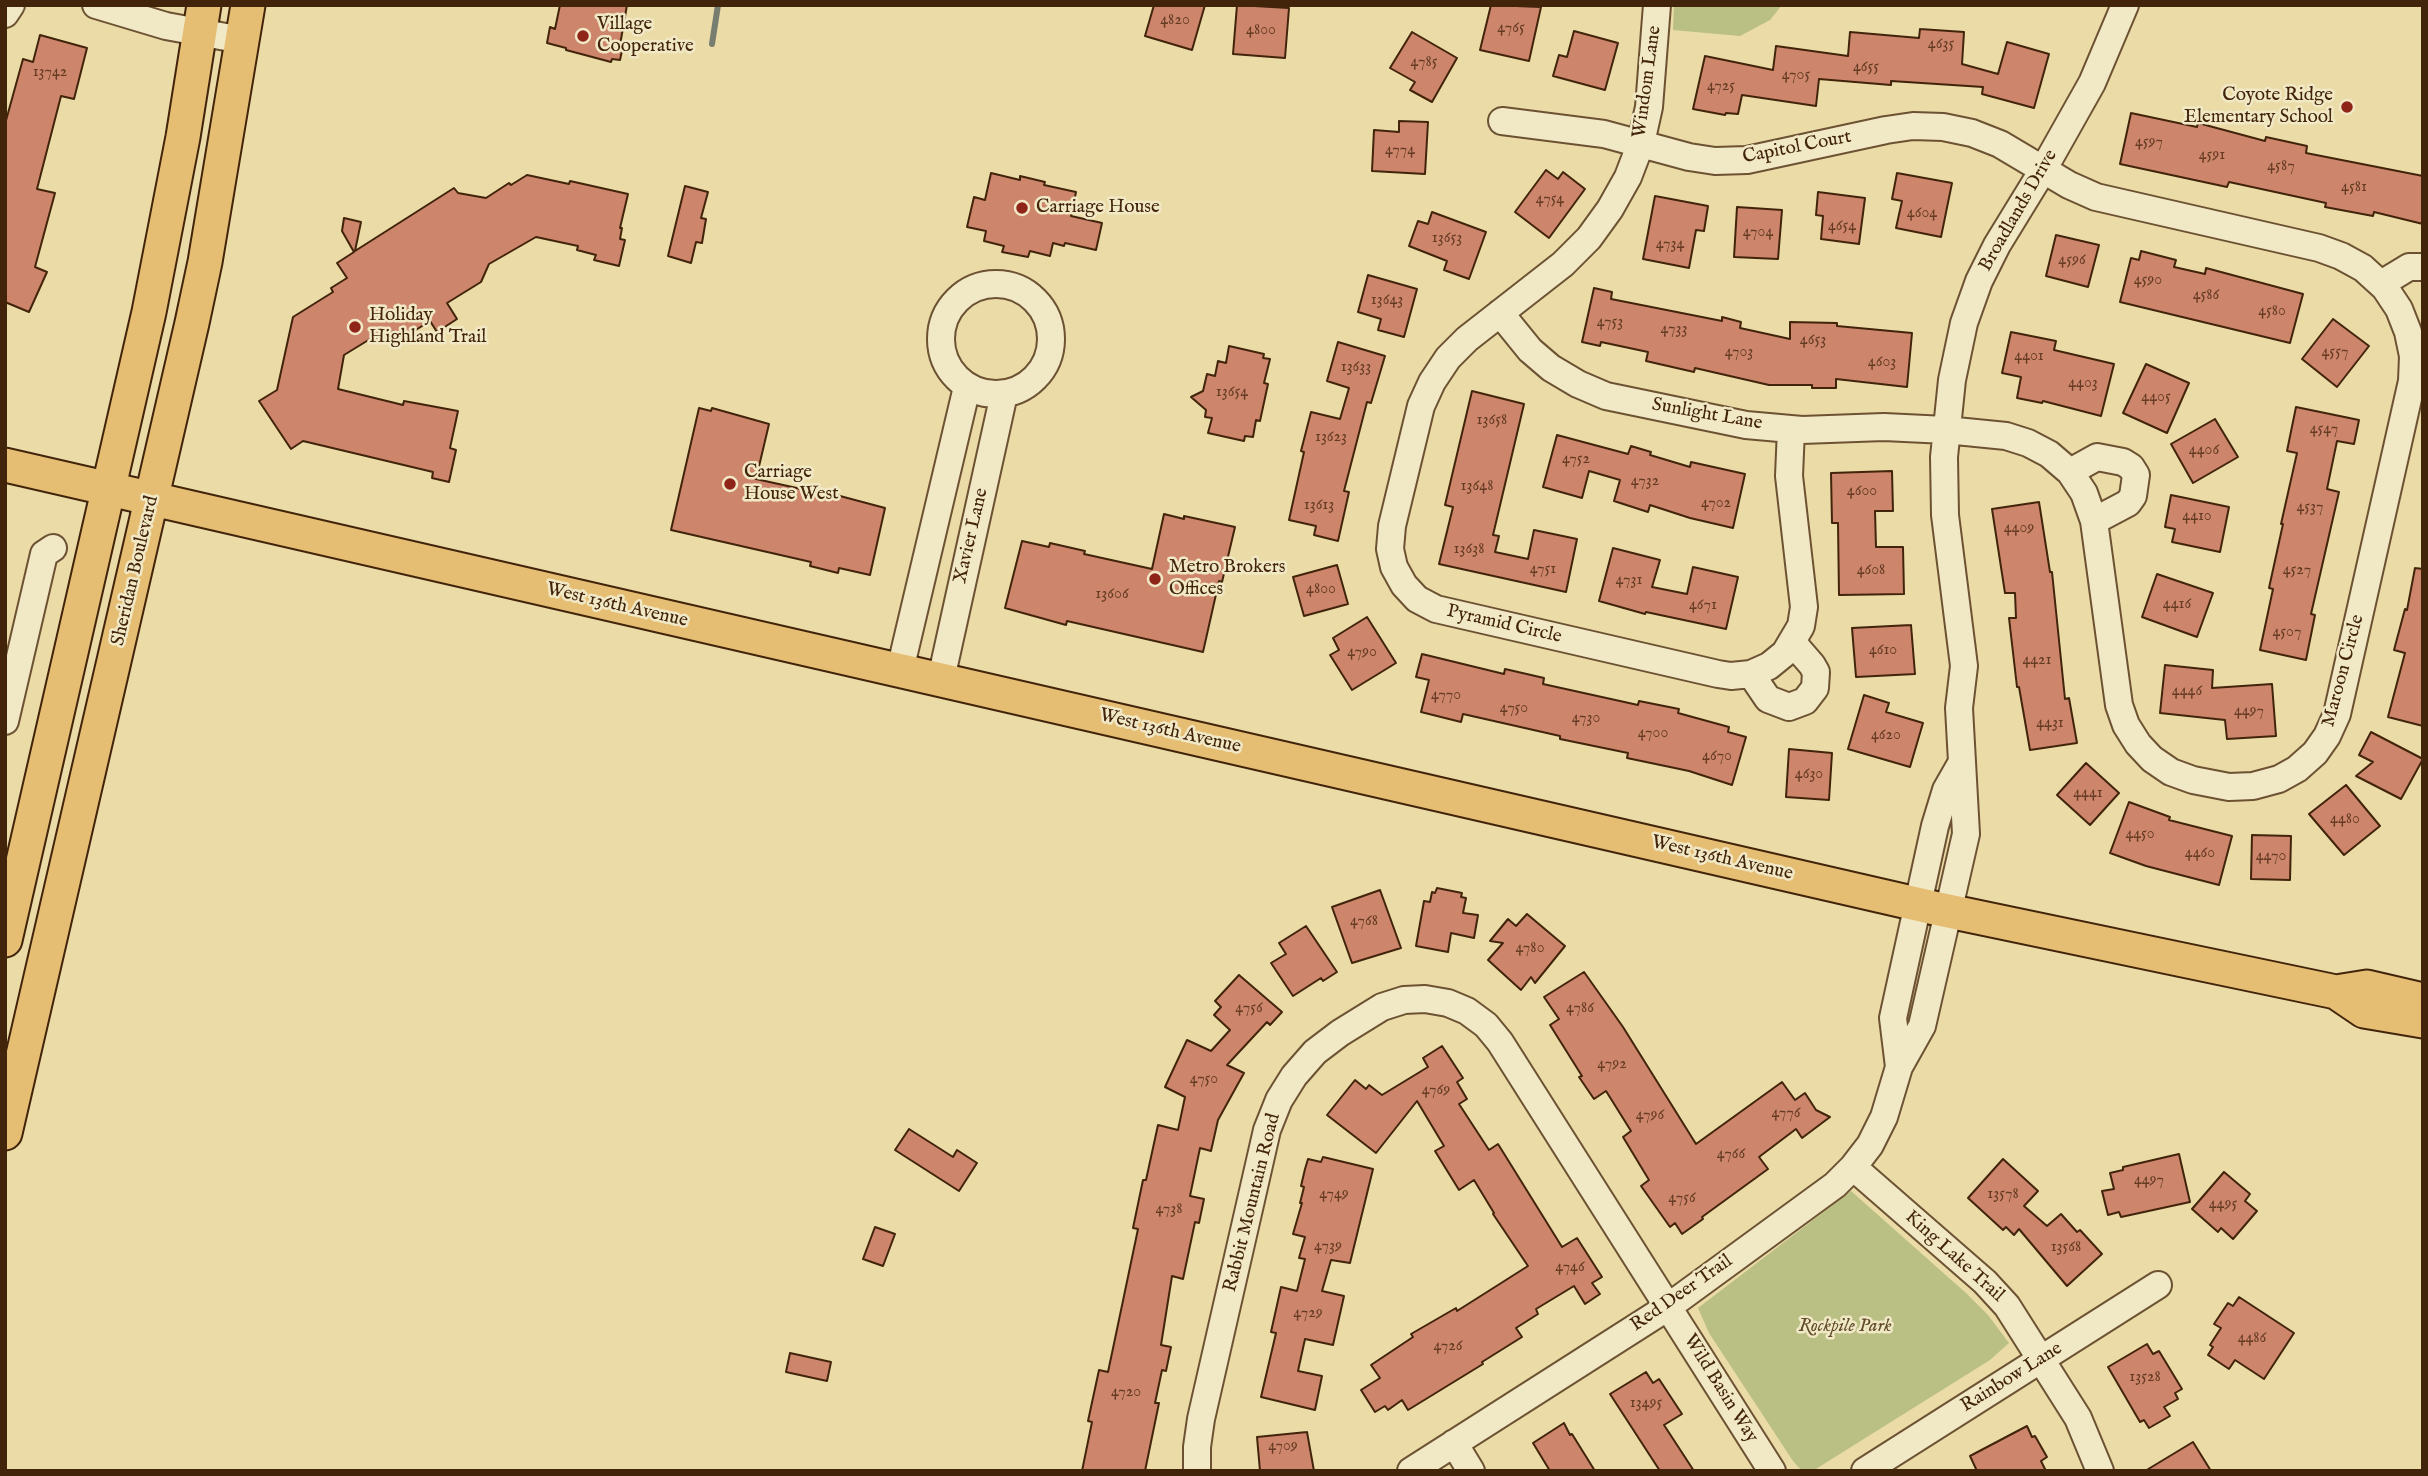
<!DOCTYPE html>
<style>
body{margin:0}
#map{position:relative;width:2428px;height:1476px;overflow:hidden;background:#eadba7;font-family:"IM FELL English",serif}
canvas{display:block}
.frame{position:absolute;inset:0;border:7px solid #42240b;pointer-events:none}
</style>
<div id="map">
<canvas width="2428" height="1476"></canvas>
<div class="frame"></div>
</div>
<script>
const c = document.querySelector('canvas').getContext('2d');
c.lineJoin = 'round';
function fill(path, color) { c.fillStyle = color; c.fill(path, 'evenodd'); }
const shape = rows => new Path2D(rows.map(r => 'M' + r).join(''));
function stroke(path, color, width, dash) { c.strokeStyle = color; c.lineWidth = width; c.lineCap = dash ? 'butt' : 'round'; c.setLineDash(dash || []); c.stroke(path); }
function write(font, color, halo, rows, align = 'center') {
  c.font = font + ' "IM FELL English",serif'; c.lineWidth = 5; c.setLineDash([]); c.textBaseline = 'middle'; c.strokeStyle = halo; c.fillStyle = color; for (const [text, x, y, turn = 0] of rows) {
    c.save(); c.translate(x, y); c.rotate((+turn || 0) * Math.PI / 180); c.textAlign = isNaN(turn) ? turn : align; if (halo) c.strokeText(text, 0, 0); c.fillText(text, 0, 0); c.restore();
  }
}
fill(shape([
 [1674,5,1782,5,1770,20,1740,36,1673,30],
 [1851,1191,1966,1293,1988,1315,2009,1343,1990,1360,1819,1467,1813,1471,1802,1471,1793,1461,1709,1333,1698,1308]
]), '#babf84');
stroke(shape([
 [712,44,718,5]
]), '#777d6f', 6);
const building = shape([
 [560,5,627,5,620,45,623,46,620,60,612,59,611,62,566,50,566,48,547,43,550,27,555,29,560,5],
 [1154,5,1205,5,1192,50,1145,36,1154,5],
 [1237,5,1289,8,1285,58,1233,54,1237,5],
 [1491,5,1541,7,1529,61,1480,50,1491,5],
 [1920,29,1964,32,1962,64,1998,74,2007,42,2049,54,2034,108,1982,94,1983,87,1891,81,1891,85,1819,79,1816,106,1742,95,1738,114,1726,113,1725,115,1693,109,1705,56,1773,70,1776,46,1848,56,1850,32,1919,38,1920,29],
 [1574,31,1618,43,1605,90,1553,76,1559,55,1567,57,1574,31],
 [1412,32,1457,58,1432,102,1410,90,1415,82,1390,68,1412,32],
 [40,35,87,48,74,99,61,96,37,189,55,193,35,267,47,272,29,312,5,302,5,124,23,59,33,62,40,35],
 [2131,113,2197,127,2198,123,2265,141,2266,137,2307,146,2306,153,2423,176,2423,224,2374,212,2373,216,2325,207,2326,203,2229,182,2227,187,2120,164,2131,113],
 [1399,121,1428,122,1425,174,1372,171,1374,130,1399,132,1399,121],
 [1546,170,1558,179,1563,172,1585,189,1549,238,1515,212,1546,170],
 [991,173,1020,180,1020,176,1045,182,1044,185,1076,192,1071,216,1102,223,1096,250,1065,243,1064,246,1053,243,1050,256,1030,251,1028,257,1002,252,1004,246,984,241,986,231,967,227,974,197,985,200,991,173],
 [1897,173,1952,183,1941,237,1896,228,1902,201,1892,199,1897,173],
 [527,175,569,184,570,181,628,194,620,228,622,228,620,239,625,240,619,266,594,260,596,255,577,250,578,246,536,237,489,264,481,282,447,303,457,319,437,332,430,321,400,340,394,331,378,341,375,336,344,355,338,389,403,405,404,401,458,411,450,448,456,450,449,482,432,478,433,472,303,441,291,449,259,401,277,390,293,317,333,292,331,288,347,278,337,263,354,252,342,231,344,218,361,222,355,251,454,188,458,193,486,198,509,183,511,185,527,175],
 [685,186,708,192,701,218,706,219,702,243,696,242,691,263,668,256,685,186],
 [1818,192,1865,198,1859,244,1821,239,1823,216,1816,215,1818,192],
 [1655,196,1708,206,1704,231,1696,230,1689,268,1643,259,1655,196],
 [1737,207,1782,210,1778,259,1734,257,1737,207],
 [1432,212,1486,232,1469,279,1444,270,1447,261,1409,246,1418,221,1428,224,1432,212],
 [2056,235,2099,245,2088,287,2046,276,2056,235],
 [2141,251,2176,260,2174,267,2205,274,2206,268,2303,294,2290,343,2120,302,2131,258,2139,260,2141,251],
 [1368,275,1417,289,1404,337,1378,330,1381,319,1358,312,1368,275],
 [1594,288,1612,292,1611,299,1722,321,1722,317,1741,322,1740,328,1790,339,1790,322,1837,323,1837,326,1912,333,1907,387,1836,379,1836,388,1812,388,1812,385,1769,385,1695,368,1694,372,1646,361,1648,352,1601,342,1600,346,1582,342,1594,288],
 [2333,319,2369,346,2337,387,2302,359,2333,319],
 [2011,332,2056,341,2054,350,2114,364,2101,416,2043,401,2042,403,2017,398,2021,377,2002,373,2011,332],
 [1338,342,1385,356,1371,403,1367,402,1344,491,1349,492,1338,541,1314,535,1316,526,1289,520,1304,452,1301,451,1311,412,1340,419,1349,388,1327,381,1338,342],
 [1229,346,1264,354,1263,358,1270,359,1264,383,1268,384,1260,421,1256,420,1253,437,1245,436,1244,441,1208,433,1212,418,1205,417,1206,410,1191,397,1203,391,1207,374,1215,376,1218,361,1226,363,1229,346],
 [2146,364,2189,383,2167,433,2123,413,2146,364],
 [1472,391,1524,404,1493,535,1499,536,1495,552,1528,559,1534,530,1577,539,1566,592,1439,564,1453,507,1445,505,1472,391],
 [2296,407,2359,420,2354,444,2337,441,2327,489,2339,492,2311,614,2315,615,2306,660,2260,650,2273,589,2269,588,2283,524,2281,524,2297,453,2287,451,2296,407],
 [699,408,711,411,712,408,769,424,756,479,824,494,825,492,885,508,870,575,839,568,838,573,810,566,811,562,671,530,699,408],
 [2215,419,2238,457,2193,483,2171,444,2215,419],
 [1557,435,1628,454,1631,446,1651,452,1650,455,1690,467,1691,462,1745,474,1733,528,1690,518,1650,505,1648,512,1614,501,1620,480,1589,471,1582,498,1543,487,1557,435],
 [1892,471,1893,511,1875,511,1876,547,1903,547,1904,594,1839,595,1838,523,1832,523,1831,473,1892,471],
 [2171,495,2229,507,2220,552,2172,542,2175,529,2165,527,2171,495],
 [2039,502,2050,572,2052,572,2065,699,2069,698,2077,743,2030,750,2019,687,2017,687,2009,618,2016,618,2015,593,2005,593,1992,509,2039,502],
 [1164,514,1184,519,1184,516,1235,527,1222,582,1219,581,1203,652,1067,621,1066,625,1005,608,1022,541,1049,547,1050,543,1085,551,1084,554,1152,569,1164,514],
 [1613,548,1660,560,1652,587,1687,594,1693,567,1738,577,1726,629,1646,612,1645,614,1599,601,1613,548],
 [1337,565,1348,604,1304,616,1293,577,1337,565],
 [2415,568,2423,569,2423,726,2388,717,2405,653,2394,650,2405,609,2407,610,2415,568],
 [2157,574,2213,593,2197,637,2142,617,2157,574],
 [1367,617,1396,663,1352,690,1330,655,1339,650,1333,638,1367,617],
 [1911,625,1915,674,1856,677,1852,628,1911,625],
 [1422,654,1504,674,1505,669,1544,678,1543,684,1638,705,1639,701,1679,709,1678,713,1729,727,1728,732,1746,737,1732,785,1689,771,1627,758,1628,753,1560,739,1560,736,1463,714,1461,722,1421,712,1429,680,1416,677,1422,654],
 [2165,665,2213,670,2212,688,2272,684,2276,736,2227,739,2225,720,2160,713,2165,665],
 [1864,695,1889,703,1886,712,1923,723,1910,767,1848,749,1864,695],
 [2371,732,2423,759,2401,799,2356,776,2373,762,2359,755,2371,732],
 [1789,749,1832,753,1829,800,1786,797,1789,749],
 [2086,763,2119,793,2090,825,2057,795,2086,763],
 [2346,785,2380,826,2344,855,2309,814,2346,785],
 [2129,802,2170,817,2169,820,2232,836,2219,885,2146,866,2110,853,2129,802],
 [2252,835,2291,836,2290,880,2251,879,2252,835],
 [1437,888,1462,893,1461,897,1466,898,1463,913,1478,915,1474,938,1451,933,1448,952,1416,946,1424,901,1430,902,1432,892,1435,893,1437,888],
 [1380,890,1401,948,1352,963,1332,907,1380,890],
 [1527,914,1565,946,1535,983,1531,977,1521,990,1488,960,1503,943,1490,941,1508,919,1516,926,1527,914],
 [1306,926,1337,972,1323,981,1321,978,1293,996,1271,963,1286,954,1279,943,1306,926],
 [1584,972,1623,1027,1696,1144,1782,1082,1795,1100,1805,1093,1816,1110,1830,1117,1802,1138,1796,1129,1759,1157,1768,1169,1702,1217,1703,1219,1682,1234,1675,1223,1670,1227,1641,1186,1649,1180,1623,1137,1631,1131,1606,1091,1594,1099,1579,1077,1582,1076,1550,1025,1559,1019,1544,997,1584,972],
 [1239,975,1282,1012,1270,1025,1267,1022,1227,1065,1244,1073,1218,1120,1211,1151,1200,1148,1190,1196,1204,1199,1199,1223,1195,1222,1183,1279,1172,1276,1161,1345,1171,1347,1166,1371,1162,1370,1155,1403,1159,1403,1145,1471,1082,1471,1092,1422,1088,1421,1099,1370,1108,1372,1120,1315,1138,1229,1133,1228,1143,1180,1146,1180,1158,1125,1178,1130,1185,1097,1165,1087,1187,1040,1211,1051,1230,1030,1214,1015,1221,1007,1215,1001,1239,975],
 [1442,1046,1463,1078,1457,1082,1467,1099,1459,1104,1489,1150,1498,1144,1562,1247,1577,1238,1602,1277,1592,1283,1600,1294,1585,1304,1574,1286,1536,1309,1538,1314,1516,1328,1522,1337,1482,1362,1483,1364,1408,1410,1402,1400,1388,1410,1385,1406,1375,1412,1361,1390,1380,1378,1371,1365,1413,1337,1411,1334,1456,1308,1457,1311,1528,1266,1493,1214,1494,1213,1474,1180,1459,1190,1435,1151,1444,1146,1417,1101,1376,1153,1327,1115,1355,1080,1366,1089,1369,1085,1382,1095,1428,1067,1423,1058,1442,1046],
 [909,1129,953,1157,957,1150,977,1163,959,1191,895,1150,909,1129],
 [2179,1154,2190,1202,2121,1217,2119,1212,2108,1215,2102,1191,2114,1189,2110,1173,2123,1170,2123,1167,2179,1154],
 [1323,1157,1373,1169,1350,1263,1331,1260,1322,1291,1344,1296,1333,1345,1305,1339,1298,1371,1322,1376,1315,1410,1261,1397,1276,1333,1271,1332,1281,1287,1297,1291,1305,1259,1299,1258,1305,1237,1293,1234,1302,1203,1300,1203,1304,1187,1301,1186,1305,1169,1308,1159,1321,1162,1323,1157],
 [2003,1159,2038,1191,2024,1206,2047,1226,2061,1214,2077,1232,2080,1230,2102,1254,2067,1286,2019,1229,2014,1235,2006,1227,2003,1230,1968,1198,2003,1159],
 [2224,1172,2250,1194,2245,1201,2257,1211,2233,1239,2221,1228,2218,1232,2192,1209,2224,1172],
 [875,1227,895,1234,883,1266,863,1259,875,1227],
 [2239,1297,2294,1333,2264,1379,2235,1360,2229,1369,2208,1355,2213,1347,2210,1345,2221,1328,2214,1324,2228,1303,2233,1306,2239,1297],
 [2147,1344,2153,1354,2159,1351,2182,1389,2175,1393,2178,1399,2164,1407,2170,1416,2149,1428,2144,1420,2140,1422,2108,1367,2147,1344],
 [790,1353,831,1362,827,1381,786,1372,790,1353],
 [1646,1372,1653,1383,1659,1379,1682,1414,1664,1425,1694,1471,1660,1471,1610,1394,1646,1372],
 [1564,1423,1570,1435,1572,1434,1595,1471,1550,1471,1533,1443,1564,1423],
 [2027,1426,2032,1437,2035,1436,2047,1457,2041,1461,2046,1471,1977,1471,1970,1456,2027,1426],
 [1307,1432,1314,1471,1260,1471,1257,1437,1307,1432],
 [2193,1442,2211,1471,2145,1471,2193,1442]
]);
fill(building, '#cd856c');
stroke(building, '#42240b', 2);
const minor = shape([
 [96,5,166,26,242,40],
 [1657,5,1649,107,1641,143,1628,177,1610,209,1589,238,1563,264,1467,339,1448,358,1432,382,1421,406,1392,526,1390,549,1394,567,1404,585,1417,599,1436,609,1718,674,1731,676,1751,674,1769,666,1785,653,1801,626,1804,607,1789,476,1791,429],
 [5,14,11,5],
 '941 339a55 55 0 1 1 110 0a55 55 0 1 1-110 0Z',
 [2381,284,2409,267,2423,267],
 [1500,313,1530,350,1551,368,1578,384,1606,396,1746,425,1802,430,1884,427,1946,430,2006,436,2028,443,2049,454,2070,472,2084,493,2094,521,2119,705,2126,725,2138,744,2152,759,2171,772,2193,780,2229,787,2253,786,2279,779,2297,769,2315,753,2327,736,2337,714,2412,381,2413,356,2408,332,2399,309,2385,288,2363,268,2341,256,2319,248,2096,197,2069,185,2000,144,1972,133,1943,127,1913,126,1886,130,1747,160,1715,161,1689,157,1604,134,1502,121],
 [2070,472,2097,457,2123,462,2131,467,2136,475,2133,496,2128,503,2094,521],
 [900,670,967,387],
 [1751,674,1768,699,1789,707,1805,701,1815,688,1816,672,1812,665,1793,643],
 [941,679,1004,394],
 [5,721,44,554,53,548],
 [1899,1067,1893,1018,1935,826,1946,790,1962,762],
 [1853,1167,1985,1282,2007,1306,2078,1418,2100,1471],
 [1454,1443,1471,1471],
 [1197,1471,1197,1447,1201,1419,1267,1130,1279,1100,1294,1076,1315,1052,1340,1033,1382,1007,1404,1000,1425,999,1448,1003,1467,1011,1486,1025,1500,1042,1772,1471],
 [1411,1471,1668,1307,1835,1185,1853,1167,1870,1145,1884,1117,1899,1067,1922,1026,1966,834,1959,708,1964,666,1945,515,1944,457,1952,380,1964,323,1979,281,1997,245,2043,170,2092,83,2125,5],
 [1865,1471,2158,1285]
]);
const major = shape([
 [5,465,1934,908,2336,992,2364,1011,2423,1021],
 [5,940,149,312,183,137,204,5],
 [2336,992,2367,987,2423,1000],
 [5,1133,192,323,205,262,248,5]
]);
stroke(minor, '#6c5232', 30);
stroke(major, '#42240b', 37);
stroke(minor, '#f1e8c6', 26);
stroke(major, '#e5be74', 33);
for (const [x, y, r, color] of [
 [583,36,7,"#8f2418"],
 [2347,107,7,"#8f2418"],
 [1022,208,7,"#8f2418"],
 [355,327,7,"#8f2418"],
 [730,484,7,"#8f2418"],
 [1155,579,7,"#8f2418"]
]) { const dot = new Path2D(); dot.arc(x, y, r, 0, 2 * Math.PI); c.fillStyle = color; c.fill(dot); stroke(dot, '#f1e8c6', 2.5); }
write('16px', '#653c23', null, [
 ["4820",1175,21],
 ["4765",1511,29],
 ["4800",1261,31],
 ["4635",1941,45],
 ["4785",1424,63],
 ["4655",1866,68],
 ["13742",50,73],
 ["4705",1796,76],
 ["4725",1721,87],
 ["4597",2149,143],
 ["4774",1400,151],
 ["4591",2212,156],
 ["4587",2281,167],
 ["4581",2354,188],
 ["4754",1550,200],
 ["4604",1922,214],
 ["4654",1842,227],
 ["4704",1758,233],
 ["13653",1447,239],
 ["4734",1670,245],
 ["4596",2072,261],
 ["4590",2148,281],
 ["4586",2206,296],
 ["13643",1387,301],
 ["4580",2272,312],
 ["4753",1610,323],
 ["4733",1674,330],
 ["4653",1813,341],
 ["4703",1739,353],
 ["4557",2335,353],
 ["4401",2029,357],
 ["4603",1882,363],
 ["13633",1356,368],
 ["4403",2083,384],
 ["13654",1232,393],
 ["4405",2156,398],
 ["13658",1492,421],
 ["4547",2324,430],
 ["13623",1331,438],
 ["4406",2204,451],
 ["4752",1576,460],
 ["4732",1645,482],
 ["13648",1477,487],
 ["4600",1862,492],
 ["4702",1716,504],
 ["13613",1319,506],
 ["4537",2310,508],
 ["4410",2197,517],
 ["4409",2019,529],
 ["13638",1469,550],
 ["4751",1543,570],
 ["4608",1871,571],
 ["4527",2297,571],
 ["4731",1629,581],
 ["4800",1321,590],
 ["13606",1112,595],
 ["4416",2177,605],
 ["4671",1703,606],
 ["4507",2287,633],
 ["4610",1883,651],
 ["4790",1362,653],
 ["4421",2037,661],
 ["4446",2187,692],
 ["4770",1446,696],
 ["4750",1514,709],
 ["4497",2249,712],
 ["4730",1586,719],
 ["4431",2050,724],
 ["4700",1653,734],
 ["4620",1886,736],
 ["4670",1717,757],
 ["4630",1809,775],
 ["4441",2088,794],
 ["4480",2345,820],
 ["4450",2140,835],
 ["4460",2200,854],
 ["4470",2271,857],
 ["4768",1364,922],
 ["4780",1530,949],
 ["4756",1249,1009],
 ["4786",1580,1009],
 ["4792",1612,1065],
 ["4750",1204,1080],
 ["4769",1436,1091],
 ["4776",1786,1114],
 ["4796",1650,1116],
 ["4766",1731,1155],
 ["4497",2149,1181],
 ["4749",1334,1195],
 ["13578",2003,1195],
 ["4756",1682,1199],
 ["4495",2223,1205],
 ["4738",1169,1210],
 ["4739",1328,1247],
 ["13568",2066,1248],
 ["4746",1570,1268],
 ["4729",1308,1314],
 ["4486",2252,1339],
 ["4726",1448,1347],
 ["13528",2145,1378],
 ["4720",1126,1393],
 ["13495",1646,1404],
 ["4709",1283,1447]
]);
write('19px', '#42240b', '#f1e8c6', [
 ["Village",597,25],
 ["Cooperative",597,47],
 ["Coyote Ridge",2333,96,"right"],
 ["Elementary School",2333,118,"right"],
 ["Carriage House",1036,208],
 ["Holiday",369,316],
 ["Highland Trail",369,338],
 ["Carriage",744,473],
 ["House West",744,495],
 ["Metro Brokers",1169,568],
 ["Offices",1169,590]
], 'left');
write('19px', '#42240b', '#f1e8c6', [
 ["Windom Lane",1648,82,-82],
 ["Capitol Court",1797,148,-11],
 ["Broadlands Drive",2019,211,-60],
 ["Sunlight Lane",1707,415,10],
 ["Xavier Lane",972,536,-77],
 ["Sheridan Boulevard",136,571,-77],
 ["West 136th Avenue",617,606,13],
 ["Pyramid Circle",1504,625,13],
 ["Maroon Circle",2344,671,-75],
 ["West 136th Avenue",1170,732,13],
 ["West 136th Avenue",1722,859,13],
 ["Rabbit Mountain Road",1253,1203,-76],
 ["King Lake Trail",1954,1257,42],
 ["Red Deer Trail",1682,1294,-35],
 ["Rainbow Lane",2012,1378,-32],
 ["Wild Basin Way",1720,1389,58]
]);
write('italic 19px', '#604b29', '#f1e8c6', [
 ["Rockpile Park",1845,1327]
]);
</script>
